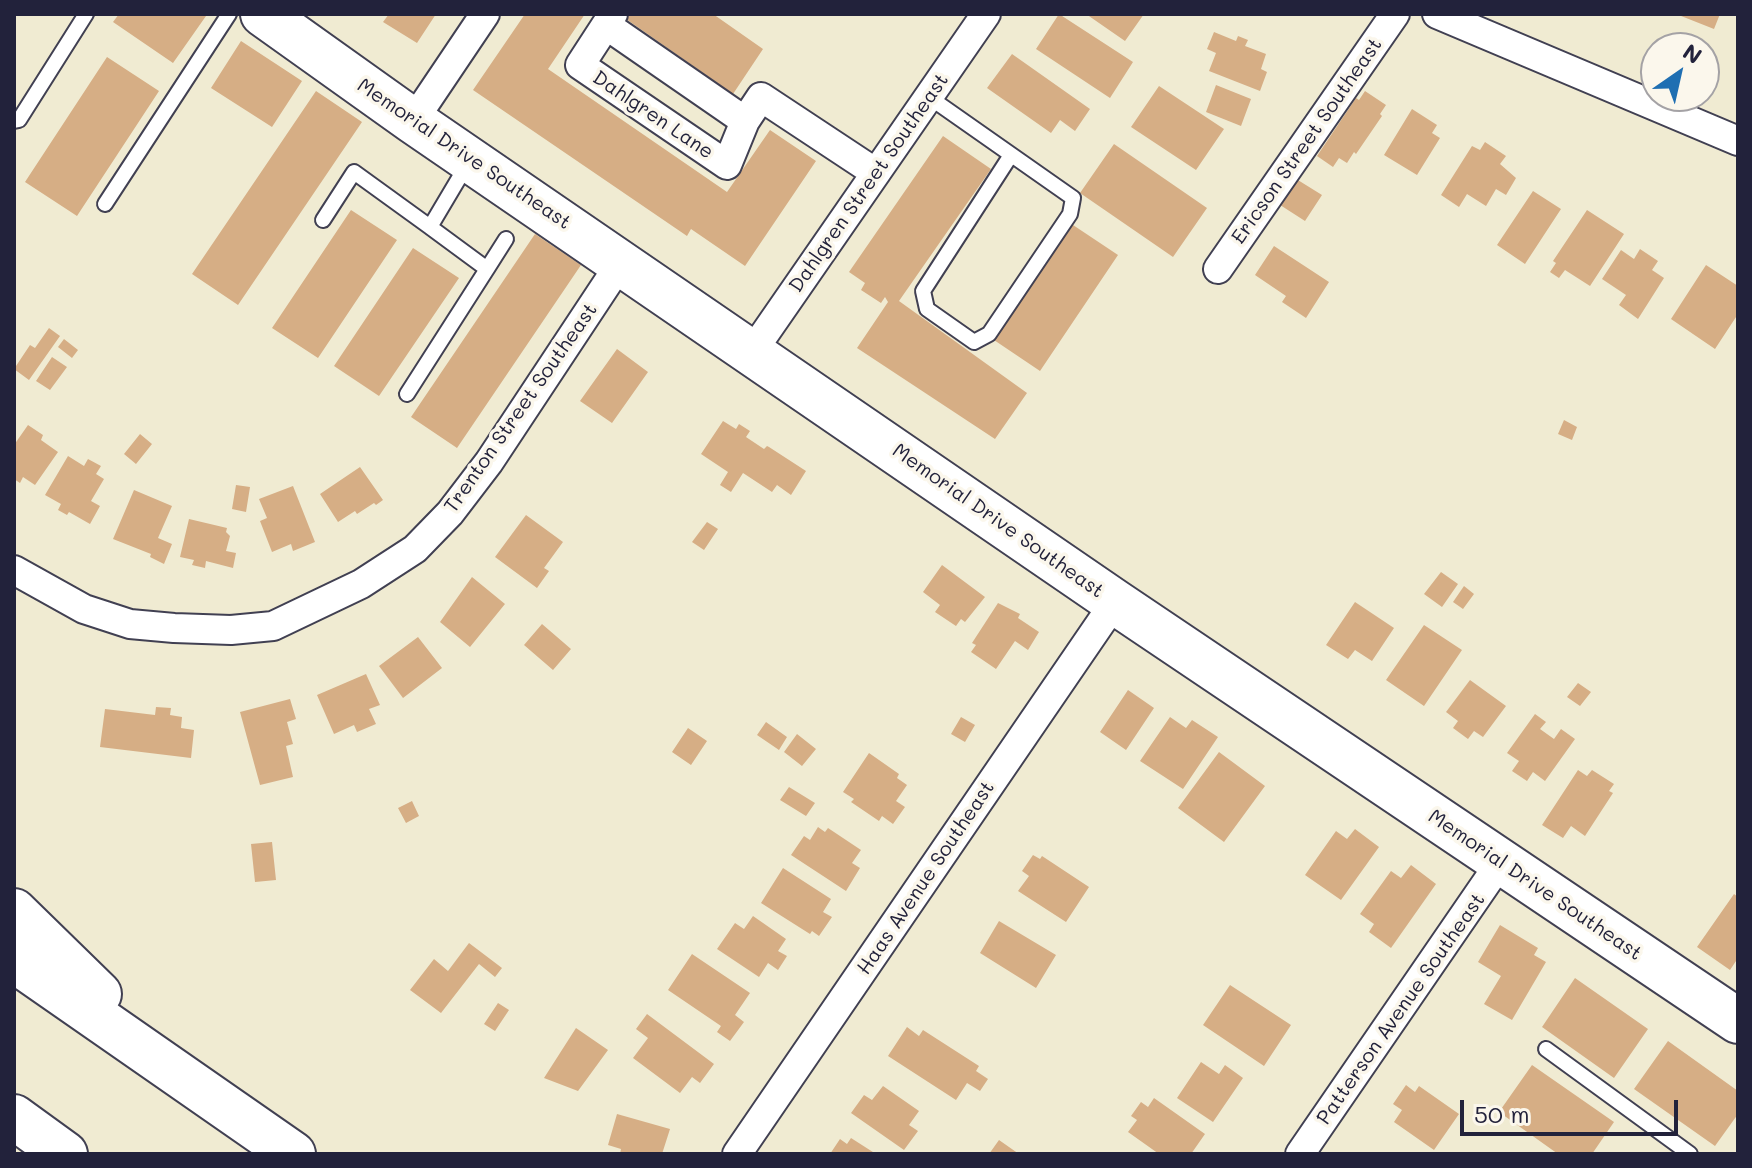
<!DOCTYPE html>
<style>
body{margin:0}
#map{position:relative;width:1752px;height:1168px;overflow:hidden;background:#f0ebd2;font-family:Mali,sans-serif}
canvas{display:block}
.frame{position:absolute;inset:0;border:16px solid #22223b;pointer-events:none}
.north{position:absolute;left:1640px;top:32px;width:80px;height:80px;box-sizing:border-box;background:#fbf7ec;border:2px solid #a4a2a5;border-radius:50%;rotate:34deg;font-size:22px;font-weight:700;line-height:32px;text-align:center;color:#22223b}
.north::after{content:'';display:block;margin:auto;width:28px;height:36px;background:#1f6fb2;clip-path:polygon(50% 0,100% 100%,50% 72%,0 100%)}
.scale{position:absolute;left:1460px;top:1100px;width:218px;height:36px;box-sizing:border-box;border:4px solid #22223b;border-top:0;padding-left:10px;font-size:24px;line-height:28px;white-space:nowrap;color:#22223b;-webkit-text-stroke:6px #fbf7ec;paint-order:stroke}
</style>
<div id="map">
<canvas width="1752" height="1168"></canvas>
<div class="frame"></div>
<div class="north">N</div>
<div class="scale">50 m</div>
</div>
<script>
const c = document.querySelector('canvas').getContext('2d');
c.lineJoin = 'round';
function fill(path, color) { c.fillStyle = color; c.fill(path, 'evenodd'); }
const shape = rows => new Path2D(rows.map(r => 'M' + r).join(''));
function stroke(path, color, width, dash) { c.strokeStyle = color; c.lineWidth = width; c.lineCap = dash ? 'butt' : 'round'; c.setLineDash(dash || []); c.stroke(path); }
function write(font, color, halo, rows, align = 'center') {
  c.font = font + ' Mali,sans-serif'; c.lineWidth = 7; c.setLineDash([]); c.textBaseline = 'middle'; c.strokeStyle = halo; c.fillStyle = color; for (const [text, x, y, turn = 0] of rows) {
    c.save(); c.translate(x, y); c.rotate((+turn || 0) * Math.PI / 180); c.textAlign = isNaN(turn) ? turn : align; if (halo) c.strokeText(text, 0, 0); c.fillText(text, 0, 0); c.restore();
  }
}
fill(shape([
 [119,14,203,14,206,16,173,63,113,22],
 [389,14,436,14,417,43,383,22],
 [525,14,585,14,548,69,727,192,770,130,816,161,745,266,691,229,687,236,473,90],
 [629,14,713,14,763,49,733,94,626,19],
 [1059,14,1133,62,1110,98,1036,49],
 [1086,14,1144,14,1125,41],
 [1676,14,1720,14,1714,29],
 [1214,32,1236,41,1238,36,1248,40,1245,46,1266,54,1261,69,1267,72,1260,91,1209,71,1216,53,1207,49],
 [241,41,302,81,272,127,211,88],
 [1012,54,1090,109,1075,131,1060,120,1051,133,987,88],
 [107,57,159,91,77,216,25,182],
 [1216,85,1251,99,1241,126,1206,112],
 [1159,86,1224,129,1196,170,1131,127],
 [316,91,362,122,238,305,192,274],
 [1365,91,1386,105,1380,114,1382,116,1356,154,1354,152,1347,163,1339,158,1333,167,1317,156,1356,98,1359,100],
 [1412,109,1437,125,1432,133,1440,138,1417,175,1384,155],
 [943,136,991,169,899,301,1027,393,995,439,857,348,888,302,885,297,881,303,861,290,865,283,849,272],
 [1485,142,1506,156,1500,164,1516,178,1506,195,1496,189,1486,206,1467,194,1459,207,1441,195,1472,146,1480,150],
 [1114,144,1207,208,1173,257,1080,193],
 [1293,177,1322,195,1305,221,1277,203],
 [1533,191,1561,209,1525,264,1497,245],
 [351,210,397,240,318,358,272,328],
 [1587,210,1624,234,1590,286,1565,270,1559,278,1550,272,1556,263,1553,261],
 [1070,223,1118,255,1040,371,991,338],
 [535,234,581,265,457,448,411,417],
 [1274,246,1329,282,1306,318,1282,302,1286,296,1255,275],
 [413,248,459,278,379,396,334,366],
 [1640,249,1658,261,1652,270,1664,278,1638,319,1619,305,1626,295,1602,279,1621,250,1634,259],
 [1706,265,1738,286,1738,314,1715,349,1671,319],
 [49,328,60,336,29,380,14,369,30,345,35,348],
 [64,339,78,350,72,358,58,347],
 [617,349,648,372,612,423,580,401],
 [52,357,67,367,50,390,36,381],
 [1564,420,1577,427,1572,440,1558,434],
 [723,421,736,429,739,424,750,431,746,437,764,449,767,446,769,447,806,471,791,495,777,485,772,492,743,473,731,492,720,485,728,472,701,454],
 [28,425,43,435,41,440,58,452,35,485,23,477,20,483,14,479,14,445],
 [140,434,152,444,136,464,124,454],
 [68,456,84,466,88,459,101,466,96,474,104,479,91,501,100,506,90,524,69,512,67,515,58,510,61,504,45,495],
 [360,467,383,500,376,505,374,503,357,514,355,511,338,522,320,494],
 [236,485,250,487,246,512,232,509],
 [293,486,315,542,293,551,291,544,272,552,260,521,267,518,259,499],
 [134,490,172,506,158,538,172,544,164,564,150,557,151,554,113,539],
 [526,515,563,542,544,568,549,571,537,588,495,557],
 [189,519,227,528,226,532,230,536,226,551,236,553,233,568,206,561,205,568,192,565,194,560,180,557],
 [707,522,718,529,704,550,692,542],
 [942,565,985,597,965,622,961,619,956,626,935,612,940,605,923,592],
 [1441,572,1458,584,1442,607,1424,594],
 [472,577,505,604,470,647,440,622],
 [1464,586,1474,594,1463,609,1453,602],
 [1355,602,1394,628,1372,661,1355,650,1348,659,1326,645],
 [998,603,1020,614,1018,618,1039,632,1028,650,1015,641,996,669,971,652,976,645,972,643],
 [542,624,571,649,553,670,524,645],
 [1424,625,1462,650,1424,706,1386,680],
 [418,637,442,668,403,698,379,666],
 [366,674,380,705,369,709,376,724,357,732,354,725,334,734,317,695],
 [1470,680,1506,706,1483,737,1474,731,1468,739,1453,728,1458,721,1446,712],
 [1578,683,1591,692,1580,706,1567,697],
 [1128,690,1154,708,1126,750,1100,732],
 [290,699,296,719,287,722,293,744,286,746,293,777,260,785,240,712],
 [156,707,171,708,170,715,182,717,181,728,194,730,191,758,100,747,105,709,155,715],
 [1535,714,1546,722,1540,729,1554,739,1561,729,1575,739,1545,781,1533,772,1527,781,1512,771,1519,761,1507,753],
 [961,717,975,725,965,742,951,734],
 [1170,717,1186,728,1192,720,1218,737,1183,789,1140,761],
 [766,722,787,737,779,750,757,735],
 [688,728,707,741,691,765,672,752],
 [797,734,816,749,802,766,784,752],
 [1219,752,1265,786,1224,842,1178,808],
 [869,753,899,774,897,778,907,785,896,801,905,807,893,824,882,816,879,821,851,802,854,799,843,792],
 [1578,770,1587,776,1592,770,1614,784,1609,791,1613,793,1585,836,1571,826,1563,838,1542,825],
 [789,787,815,803,806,816,780,800],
 [412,801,419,816,406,823,398,808],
 [818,827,825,832,828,828,861,850,852,863,860,868,846,891,791,855,804,836,810,840],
 [1355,829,1379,847,1341,900,1305,875,1336,831,1347,839],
 [272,842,276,880,255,882,251,844],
 [1033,855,1040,859,1042,856,1089,887,1066,922,1018,891,1029,876,1022,871],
 [1411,865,1436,884,1391,948,1369,932,1374,924,1360,914,1391,871,1401,878],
 [783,868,831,899,823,912,832,917,819,936,812,931,810,934,761,903],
 [1734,894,1738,897,1738,958,1730,970,1697,947],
 [753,916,786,939,778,951,787,956,778,970,768,963,759,977,717,949,735,923,744,929],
 [999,921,1056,955,1036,988,980,953],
 [1500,925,1538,948,1534,955,1546,962,1512,1020,1484,1004,1501,976,1478,962],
 [469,943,502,968,495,977,479,964,441,1013,410,990,434,959,448,971],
 [692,954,750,993,735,1015,744,1022,730,1041,717,1032,721,1026,668,990],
 [1575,978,1648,1029,1614,1078,1542,1027],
 [1230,985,1291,1025,1264,1066,1203,1025],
 [498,1003,509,1010,495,1031,484,1024],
 [647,1014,714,1064,700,1083,692,1077,680,1093,633,1058,648,1038,636,1029],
 [907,1027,919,1036,923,1030,979,1066,976,1071,988,1079,980,1091,967,1083,956,1100,888,1056],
 [576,1028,608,1050,578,1091,544,1078],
 [1668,1041,1738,1091,1738,1114,1715,1146,1634,1089],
 [1201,1062,1219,1074,1225,1065,1243,1078,1213,1122,1177,1098],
 [1532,1065,1614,1122,1592,1154,1558,1154,1499,1112],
 [1406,1085,1415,1092,1419,1086,1459,1114,1434,1150,1394,1122,1402,1110,1393,1104],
 [883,1086,919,1111,909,1125,918,1131,904,1150,851,1113,864,1095,872,1100],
 [1154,1098,1205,1134,1191,1154,1159,1154,1128,1132,1137,1120,1131,1116,1141,1102,1148,1107],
 [617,1114,670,1129,662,1154,620,1154,621,1149,608,1145],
 [851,1138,876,1154,830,1154,840,1139,847,1144],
 [999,1140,1019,1154,989,1154]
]), '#d6ae85');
const lane = shape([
 [929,97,1073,198,1070,214,989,334,974,342,927,309,923,291,1011,155],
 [14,121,19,120,86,14],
 [468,163,430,227,487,269,506,239],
 [105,204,229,14],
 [323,220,354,172,430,227],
 [407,394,487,269],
 [1546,1049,1690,1154]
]);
const street = shape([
 [613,14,606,25,745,121,761,97,876,173],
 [1437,14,1738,141],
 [606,25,580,65,727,165,745,121],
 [413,121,485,14],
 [1218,269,1395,14],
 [752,352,986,14],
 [14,570,84,609,130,624,174,628,231,630,273,626,361,584,415,549,450,513,489,462,622,261],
 [737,1154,1115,602],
 [1300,1154,1500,863]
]);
const primary = shape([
 [263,14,413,121,1115,602,1738,1021]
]);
const highway = shape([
 [14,911,99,994],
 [14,960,293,1154],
 [14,1117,65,1154]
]);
stroke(lane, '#414052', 18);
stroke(street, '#414052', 32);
stroke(primary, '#414052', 48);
stroke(highway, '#414052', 48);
stroke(lane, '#fff', 14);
stroke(street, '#fff', 28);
stroke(primary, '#fff', 44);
stroke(highway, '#fff', 44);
write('20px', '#22223b', '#fbf7ec', [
 ["Dahlgren Lane",653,115,34],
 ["Ericson Street Southeast",1307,141,-55],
 ["Memorial Drive Southeast",464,154,34],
 ["Dahlgren Street Southeast",869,183,-55],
 ["Trenton Street Southeast",521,408,-55],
 ["Memorial Drive Southeast",998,521,35],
 ["Haas Avenue Southeast",926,878,-56],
 ["Memorial Drive Southeast",1535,885,34],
 ["Patterson Avenue Southeast",1401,1009,-55]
]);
</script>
